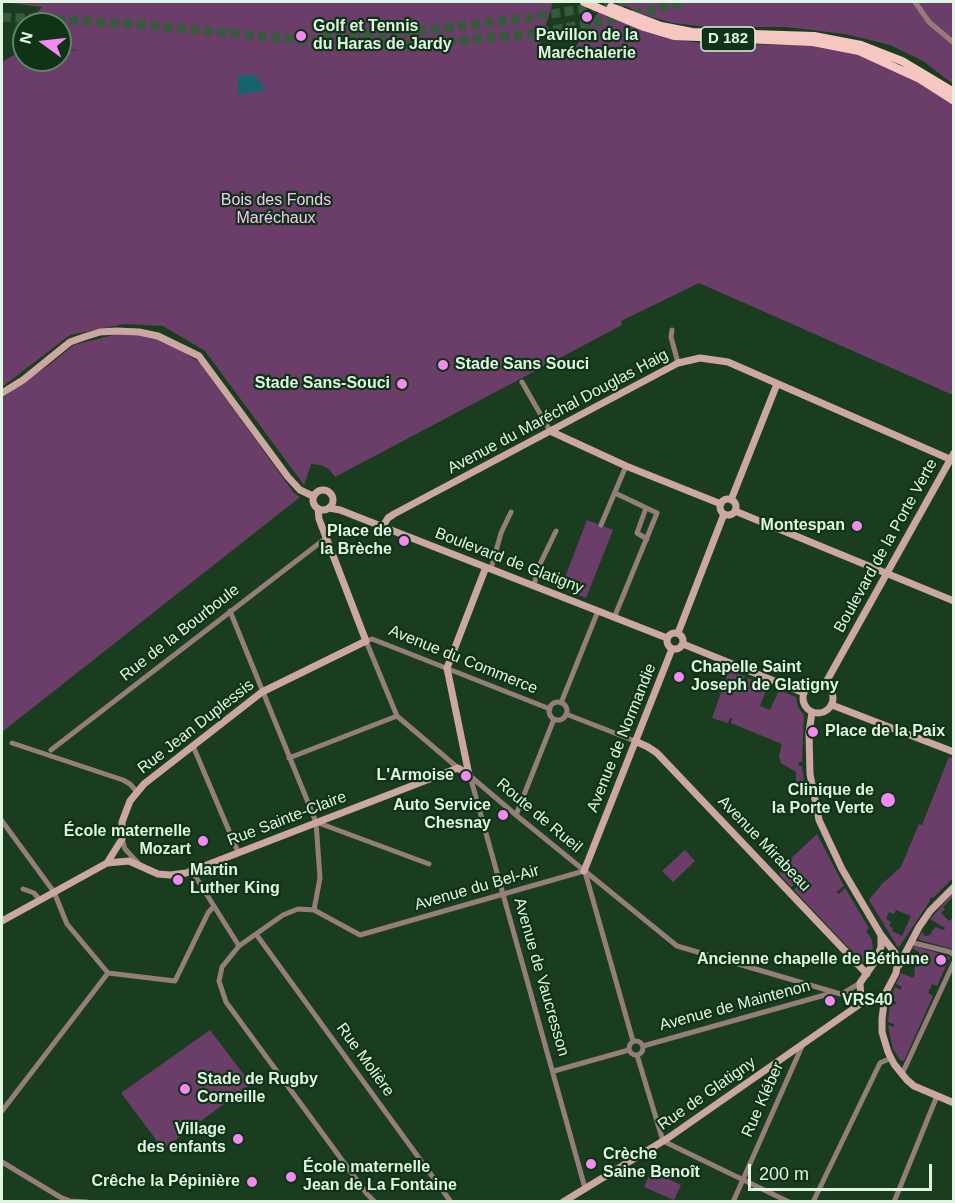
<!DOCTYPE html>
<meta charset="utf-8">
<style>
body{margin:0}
#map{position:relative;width:955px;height:1203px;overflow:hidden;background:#1a3d20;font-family:Arial,sans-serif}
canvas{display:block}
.frame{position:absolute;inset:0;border:3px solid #e0f5e2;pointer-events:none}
.north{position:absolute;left:12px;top:12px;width:60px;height:60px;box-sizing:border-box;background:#0f3316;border:2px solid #638168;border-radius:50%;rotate:285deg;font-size:16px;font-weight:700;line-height:24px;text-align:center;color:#e0f5e2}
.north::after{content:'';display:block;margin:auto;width:21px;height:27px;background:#f389f1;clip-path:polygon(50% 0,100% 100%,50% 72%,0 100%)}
.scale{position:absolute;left:748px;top:1164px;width:184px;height:27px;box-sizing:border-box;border:3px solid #e0f5e2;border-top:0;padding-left:8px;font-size:18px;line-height:21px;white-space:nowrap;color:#e0f5e2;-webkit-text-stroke:4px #0f3316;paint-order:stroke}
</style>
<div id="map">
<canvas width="955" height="1203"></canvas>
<div class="frame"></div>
<div class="north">N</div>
<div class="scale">200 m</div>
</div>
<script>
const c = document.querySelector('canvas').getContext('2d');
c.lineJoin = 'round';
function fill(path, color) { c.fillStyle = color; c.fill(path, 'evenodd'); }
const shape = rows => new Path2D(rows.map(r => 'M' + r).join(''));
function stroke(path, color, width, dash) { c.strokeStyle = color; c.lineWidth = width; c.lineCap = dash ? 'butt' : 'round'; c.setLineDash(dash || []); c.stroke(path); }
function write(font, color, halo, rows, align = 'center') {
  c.font = font + ' Arial,sans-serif'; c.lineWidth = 4.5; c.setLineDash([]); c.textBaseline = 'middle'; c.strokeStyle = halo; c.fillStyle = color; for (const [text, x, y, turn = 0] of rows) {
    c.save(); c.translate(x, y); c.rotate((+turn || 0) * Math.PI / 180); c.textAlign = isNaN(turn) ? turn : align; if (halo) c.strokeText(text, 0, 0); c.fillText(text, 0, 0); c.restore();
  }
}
fill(shape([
 [2,2,553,2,538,51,573,51,599,11,665,37,680,40,706,44,813,45,858,54,896,69,953,103,953,395,699,283,621,321,622,325,335,477,329,469,321,465,311,464,304,485,205,351,163,326,124,324,70,335,2,387,2,62,22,50,24,50,24,60,60,60,60,51,81,50,60,49,60,24,28,24,42,7],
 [616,2,953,2,953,84,923,61,890,45,870,40,845,34,786,27,707,27,673,23,647,16],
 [125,332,160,338,199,362,294,493,300,497,2,732,2,398,53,362,74,345],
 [587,520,613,530,586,598,561,588],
 [729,670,745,676,742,685,745,686,748,678,768,686,760,706,770,710,779,690,796,697,798,707,804,715,802,762,798,763,799,766,802,766,805,788,796,791,796,772,781,763,779,756,782,744,731,723,732,718,730,718,728,723,712,718],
 [949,757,954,758,953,878,933,898,930,897,930,901,899,947,897,946,869,900,882,884,901,867,919,824,922,825],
 [896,910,911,916,902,936,892,931,893,928,889,926,891,922,886,919,889,912,894,914],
 [817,834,844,886,836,892,839,894,845,888,869,928,866,931,872,940,873,948,869,963,863,963,794,890,797,886,795,884,791,887,779,874,788,866,786,863],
 [685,850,695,861,673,882,662,871],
 [953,893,953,897,943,907,945,909,941,913,949,921,953,918,953,949,919,940,919,937,922,932,925,936,930,935,935,927,944,930,945,928,930,919],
 [915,946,950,957,937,986,932,984,928,993,933,996,904,1061,900,1060,893,1049,889,1031,888,1025,893,1027,895,1025,888,1022,890,1002,895,1005,896,1002,890,1000,895,987,901,990,902,987,896,984,901,973,913,978,915,974,914,968,917,965,919,952,912,948],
 [210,1030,251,1084,163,1149,121,1093],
 [651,1171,681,1185,674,1200,644,1187]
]), '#6b3e69');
fill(shape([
 [238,75,255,75,266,90,238,95]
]), '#16636d');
stroke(shape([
 [2,17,135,24,311,41,414,45,531,34,613,19,685,2],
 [323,36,411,32,527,18,624,2]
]), '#38593d', 9, [9, 4.5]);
stroke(shape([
 [915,2,929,22,954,43],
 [672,330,671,337,678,363],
 [522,382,550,431],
 [646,508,637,533,647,539],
 [601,525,626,466],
 [491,569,501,533,511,512],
 [534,585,539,566,556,531],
 [230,611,316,822,320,878,314,910],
 [614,618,657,513,615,493],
 '549 711a9 9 0 1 1 18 0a9 9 0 1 1-18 0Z',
 [561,703,598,611],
 [566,714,635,741],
 [12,743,123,780,130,784,137,792],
 [193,746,238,852],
 [51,750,326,538],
 [289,758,397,716],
 [458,768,397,716,366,641,372,639,390,646,550,709],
 [469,775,516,815,677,946,861,1000],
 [470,776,585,1188],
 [516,815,554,719],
 [2,821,54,892,67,924,108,973],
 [316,822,429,864],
 [122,839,125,849,140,865],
 [192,871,239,946],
 [585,872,633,1041],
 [23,889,34,893,40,900],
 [256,934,451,1202],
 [910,942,950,952,954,955],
 [108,973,175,981,208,913,214,906],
 [842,994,860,983],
 '629 1048a7 7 0 1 1 14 0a7 7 0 1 1-14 0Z',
 [643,1046,832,993],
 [637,1055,663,1141,789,1202],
 [554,1071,629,1050],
 [902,1074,954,962],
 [2,1111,108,973],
 [2,1162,60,1197,70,1201,87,1202],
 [375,1202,367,1194,226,1002,219,981,222,967,239,946,283,915,298,909,314,910,360,935,584,871],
 [733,1202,803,1044],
 [813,1202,880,1063,891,1058],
 [894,1202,937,1096]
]), '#957e7a', 5);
stroke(shape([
 [2,393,23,380,70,342,84,337,100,332,116,331,139,332,158,336,199,356,288,477,300,490,313,496],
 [550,431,626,466,721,504],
 '313 500a10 10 0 1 1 20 0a10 10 0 1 1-20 0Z',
 '720 507a8 8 0 1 1 16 0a8 8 0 1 1-16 0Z',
 [731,500,777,384],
 [329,508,340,510,667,638],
 [735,511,954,601],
 [383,526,388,518,394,514,678,363,700,358,728,362,954,461],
 '667 641a8 8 0 1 1 16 0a8 8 0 1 1-16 0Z',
 [678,633,724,514],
 [683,644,804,693],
 '803 698a15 15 0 1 1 30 0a15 15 0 1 1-30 0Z',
 [825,684,954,453],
 [832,705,954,752],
 [812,712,809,733,810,774,819,820,842,869,881,935,895,953,898,961,896,973,885,994,877,1001,866,1003,861,1000,860,983,876,960,881,947,881,935],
 [635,741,648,747,657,753,867,974],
 [469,775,447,668,486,567],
 [107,863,122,839,122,822,130,801,144,784,262,692,366,641,319,519,318,509],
 [584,871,672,649],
 [2,921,107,863,129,861,158,874,170,875,186,873,458,768,469,775],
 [899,965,919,927,930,911,954,887],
 [885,994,882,1019,882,1032,888,1052,894,1064,907,1080,914,1086,954,1103],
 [563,1202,668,1138,863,1002]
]), '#cca7a1', 7);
stroke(shape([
 [584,2,644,27,674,36,813,42,859,51,918,78,954,101],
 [611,7,661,26,692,32,814,36,861,45,902,61,954,92]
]), '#f6c7c0', 8);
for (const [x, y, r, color] of [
 [587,17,6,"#f389f1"],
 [301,36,6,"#f389f1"],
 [443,365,6,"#f389f1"],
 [402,384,6,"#f389f1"],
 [857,526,6,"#f389f1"],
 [404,541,6,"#f389f1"],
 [679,677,6,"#f389f1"],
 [813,732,6,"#f389f1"],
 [466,776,6,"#f389f1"],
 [888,800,8,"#f389f1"],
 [503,815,6,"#f389f1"],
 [203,841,6,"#f389f1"],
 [178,880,6,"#f389f1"],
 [941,960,6,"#f389f1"],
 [830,1001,6,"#f389f1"],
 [185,1089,6,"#f389f1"],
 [238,1139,6,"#f389f1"],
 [591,1164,6,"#f389f1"],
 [291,1177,6,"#f389f1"],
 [252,1182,6,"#f389f1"]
]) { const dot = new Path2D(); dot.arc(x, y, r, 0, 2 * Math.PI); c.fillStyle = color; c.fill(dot); stroke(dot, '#0f3316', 2); }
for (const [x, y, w] of [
 [728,39,54]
]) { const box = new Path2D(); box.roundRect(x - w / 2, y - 12, w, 24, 4.5); c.fillStyle = '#0f3316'; c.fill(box); stroke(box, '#e0f5e2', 1.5); }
write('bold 15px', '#e0f5e2', null, [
 ["D 182",728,39]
]);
write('bold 16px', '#e0f5e2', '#0f3316', [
 ["Golf et Tennis",313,27,"left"],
 ["du Haras de Jardy",313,45,"left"],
 ["Pavillon de la",587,36,"center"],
 ["Maréchalerie",587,54,"center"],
 ["Stade Sans Souci",455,365,"left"],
 ["Stade Sans-Souci",390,384],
 ["Montespan",845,526],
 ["Place de",392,532],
 ["la Brèche",392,550],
 ["Chapelle Saint",691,668,"left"],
 ["Joseph de Glatigny",691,686,"left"],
 ["Place de la Paix",825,732,"left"],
 ["L'Armoise",454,776],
 ["Clinique de",874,791],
 ["la Porte Verte",874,809],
 ["Auto Service",491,806],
 ["Chesnay",491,824],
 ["École maternelle",191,832],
 ["Mozart",191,850],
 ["Martin",190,871,"left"],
 ["Luther King",190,889,"left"],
 ["Ancienne chapelle de Béthune",929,960],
 ["VRS40",842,1001,"left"],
 ["Stade de Rugby",197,1080,"left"],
 ["Corneille",197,1098,"left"],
 ["Village",226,1130],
 ["des enfants",226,1148],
 ["Crèche",603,1155,"left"],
 ["Saine Benoît",603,1173,"left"],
 ["École maternelle",303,1168,"left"],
 ["Jean de La Fontaine",303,1186,"left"],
 ["Crêche la Pépinière",240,1182]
], 'right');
write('16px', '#fac4f7', '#0f3316', [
 ["Bois des Fonds",276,201],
 ["Maréchaux",276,219]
]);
write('16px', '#e0f5e2', '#0f3316', [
 ["Avenue du Maréchal Douglas Haig",558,412,-28],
 ["Boulevard de la Porte Verte",886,546,-61],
 ["Boulevard de Glatigny",509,561,21],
 ["Rue de la Bourboule",180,633,-38],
 ["Avenue du Commerce",463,660,22],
 ["Rue Jean Duplessis",196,727,-38],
 ["Avenue de Normandie",622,738,-68],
 ["Route de Rueil",539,816,40],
 ["Rue Sainte-Claire",287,819,-21],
 ["Avenue Mirabeau",764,844,46],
 ["Avenue du Bel-Air",477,888,-16],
 ["Avenue de Vaucresson",541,977,74],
 ["Avenue de Maintenon",735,1006,-15],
 ["Rue Molière",365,1060,54],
 ["Rue de Glatigny",707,1094,-35],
 ["Rue Kléber",763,1100,-66]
]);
</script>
